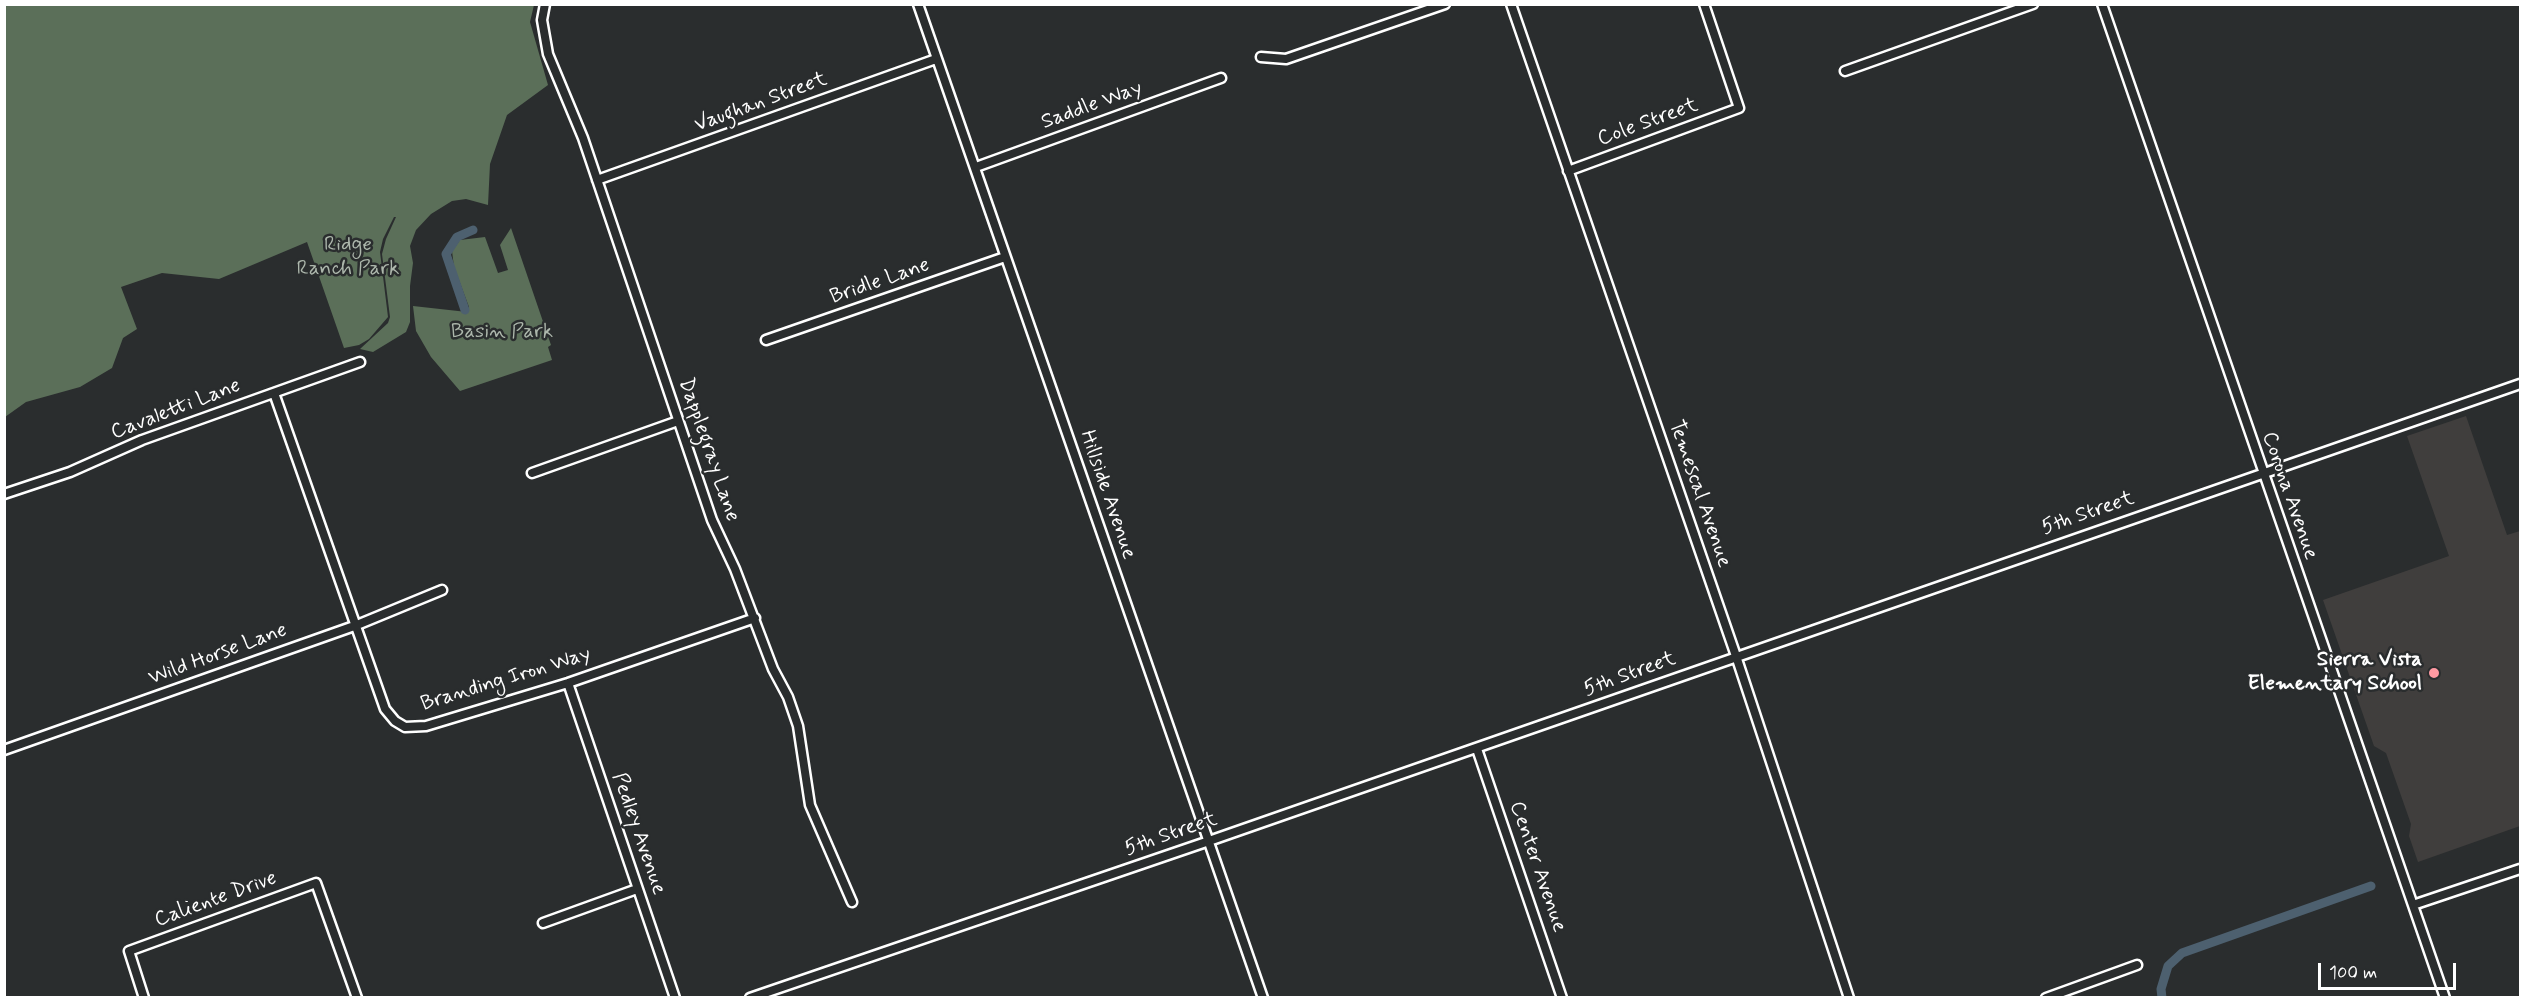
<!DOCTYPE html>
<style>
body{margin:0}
#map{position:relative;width:2525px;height:1002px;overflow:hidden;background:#2a2d2e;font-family:Mynerve,sans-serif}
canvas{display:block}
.frame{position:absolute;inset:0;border:6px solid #fff;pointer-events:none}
.scale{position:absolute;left:2318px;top:963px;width:138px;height:27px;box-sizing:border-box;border:3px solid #fff;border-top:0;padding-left:8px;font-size:18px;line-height:21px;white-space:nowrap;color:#fff;-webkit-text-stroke:4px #2a2d2e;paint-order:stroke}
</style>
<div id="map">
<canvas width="2525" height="1002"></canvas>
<div class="frame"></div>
<div class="scale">100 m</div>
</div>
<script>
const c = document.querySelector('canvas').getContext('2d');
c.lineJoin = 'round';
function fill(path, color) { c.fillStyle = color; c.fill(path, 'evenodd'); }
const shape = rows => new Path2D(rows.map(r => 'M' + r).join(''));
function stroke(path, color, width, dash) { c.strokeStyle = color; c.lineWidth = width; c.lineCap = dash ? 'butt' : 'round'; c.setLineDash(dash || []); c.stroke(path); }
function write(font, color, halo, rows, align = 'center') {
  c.font = font + ' Mynerve,sans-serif'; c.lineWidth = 5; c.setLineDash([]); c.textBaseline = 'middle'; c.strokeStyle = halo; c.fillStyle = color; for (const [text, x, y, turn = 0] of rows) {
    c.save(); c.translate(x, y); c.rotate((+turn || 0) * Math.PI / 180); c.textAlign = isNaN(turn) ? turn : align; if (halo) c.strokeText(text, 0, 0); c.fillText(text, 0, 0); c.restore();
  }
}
fill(shape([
 [2466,416,2507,535,2520,531,2520,826,2418,862,2409,836,2411,824,2386,753,2374,746,2323,600,2449,556,2407,436]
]), '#403e3d');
fill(shape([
 [5,4,534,5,530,22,548,85,507,115,490,164,488,205,466,199,452,201,431,214,416,230,410,246,413,263,410,286,410,322,406,332,373,352,360,349,388,323,390,317,382,254,386,239,396,217,394,217,383,239,380,252,388,317,369,339,359,345,344,348,307,242,219,279,162,273,121,287,137,329,123,338,112,368,80,387,26,402,5,417],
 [511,228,551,345,548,347,552,360,460,391,431,357,416,331,413,306,467,312,469,307,454,267,452,251,460,240,485,237,498,273,508,270,500,245]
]), '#5b6f59');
stroke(shape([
 [465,310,446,254,457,237,473,230],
 [2162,998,2161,989,2168,966,2182,953,2371,886]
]), '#4d606f', 9);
const street = shape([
 [545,4,542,20,548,54,583,138,712,520,735,569,773,669,788,697,798,726,810,805,852,902],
 [918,4,1263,998],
 [1511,4,1736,656,1849,998],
 [2102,4,2445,998],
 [1261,57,1286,59,1445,4],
 [1845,71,2033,4],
 [976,167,1221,78],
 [1568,171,1739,108,1704,4],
 [597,180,936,59],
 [766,340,1005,257],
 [274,393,385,709,395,721,405,727,426,726,568,683,755,618],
 [532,473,678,421],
 [4,494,70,472,142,440,360,362],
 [568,683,675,998],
 [1477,749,1562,998],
 [4,750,357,625,442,590],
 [2413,905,2520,869],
 [543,923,637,889],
 [144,998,129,951,316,883,357,998],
 [750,998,1209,841,2520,384],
 [2046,998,2137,965]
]);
stroke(street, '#fff', 13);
stroke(street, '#2a2d2e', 8);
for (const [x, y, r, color] of [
 [2434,673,6,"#ff9aa2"]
]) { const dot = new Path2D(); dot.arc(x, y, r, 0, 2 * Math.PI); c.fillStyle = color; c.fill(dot); stroke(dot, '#2a2d2e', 2); }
write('21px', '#fff', '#2a2d2e', [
 ["Vaughan Street",761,103,-20],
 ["Saddle Way",1092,106,-20],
 ["Cole Street",1648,123,-20],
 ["Bridle Lane",880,282,-19],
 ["Cavaletti Lane",176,410,-21],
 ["Dapplegray Lane",708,450,71],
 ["Temescal Avenue",1699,494,71],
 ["Hillside Avenue",1107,495,71],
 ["Corona Avenue",2289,496,71],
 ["5th Street",2088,514,-19],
 ["Wild Horse Lane",218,655,-20],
 ["5th Street",1630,675,-20],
 ["Branding Iron Way",506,680,-17],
 ["Pedley Avenue",638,834,71],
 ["5th Street",1171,835,-19],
 ["Center Avenue",1537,867,71],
 ["Caliente Drive",216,900,-20]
]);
write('21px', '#adb7ac', '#2a2d2e', [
 ["Ridge",348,246],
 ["Ranch Park",348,270],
 ["Basin Park",502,333]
]);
write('bold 21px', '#fff', '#2a2d2e', [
 ["Sierra Vista",2422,661],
 ["Elementary School",2422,685]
], 'right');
</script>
